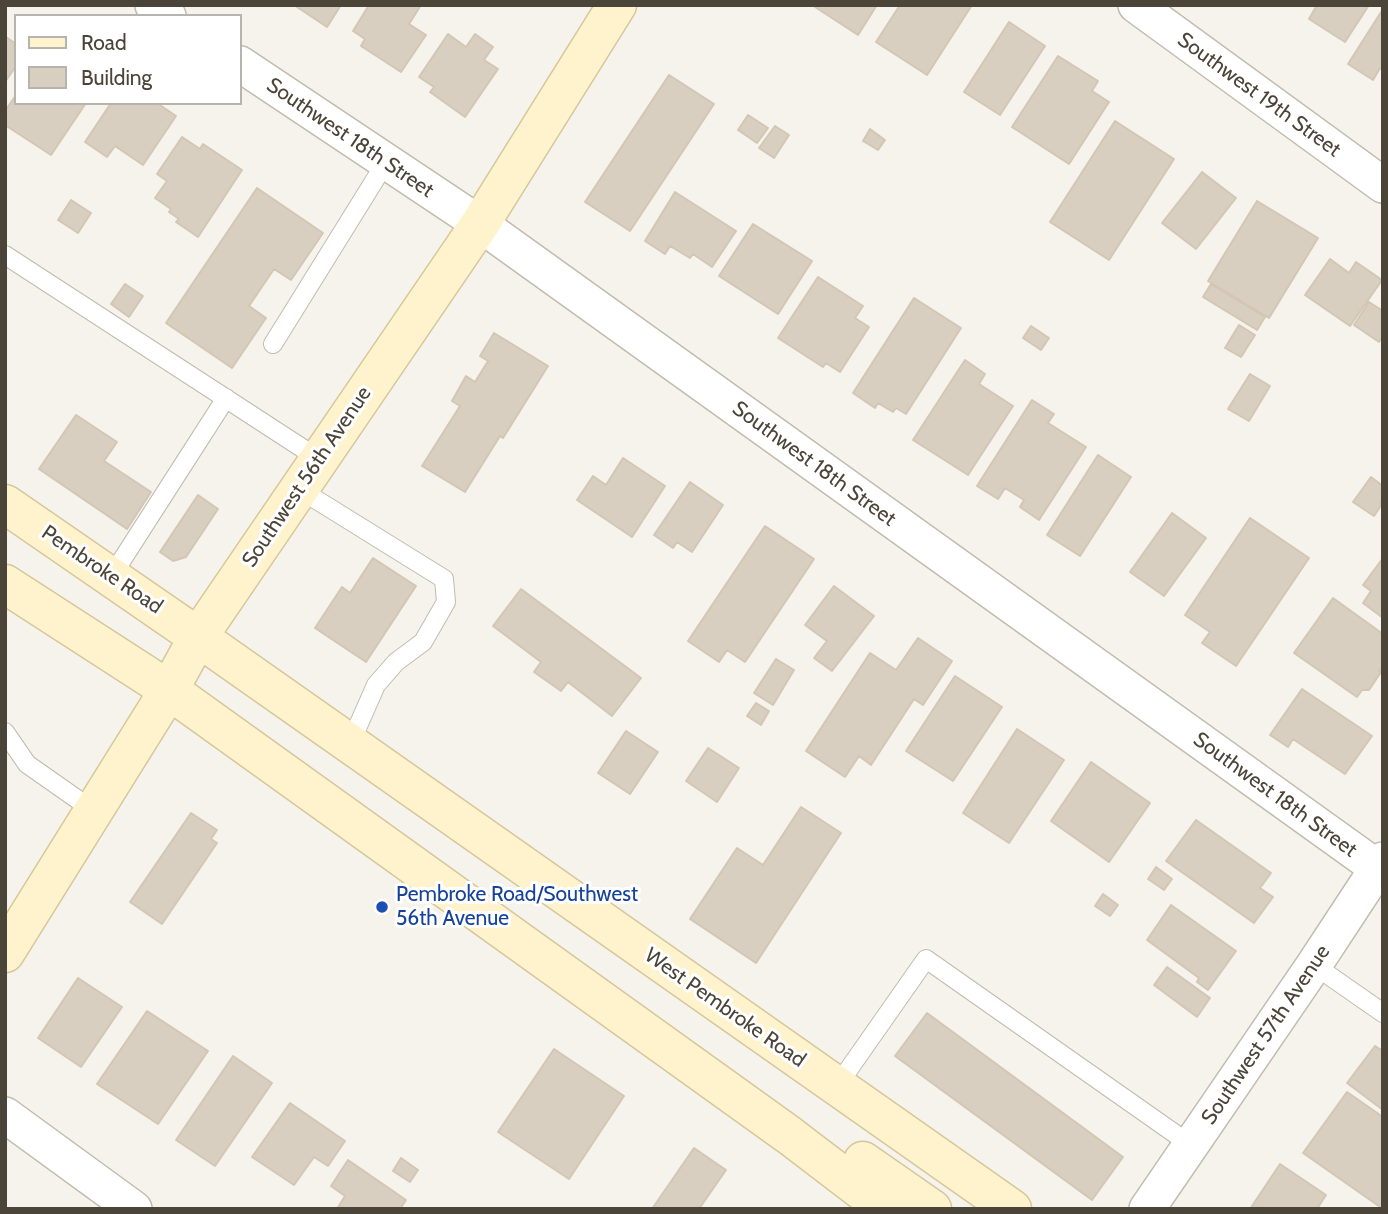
<!DOCTYPE html>
<style>
body{margin:0}
#map{position:relative;width:1388px;height:1214px;overflow:hidden;background:#f6f3ec;font-family:Cabin,sans-serif}
canvas{display:block}
.frame{position:absolute;inset:0;border:7px solid #4b4439;pointer-events:none}
.legend{position:absolute;left:14px;top:14px;width:228px;height:91px;box-sizing:border-box;background:#fff;border:2px solid #b7b4b0;margin:0;padding:9px 12px;list-style:none;font-size:21px;color:#4b4439}
.legend li{display:flex;align-items:center;gap:14px;height:35px}
.legend b{width:35px;border:2px solid #b7b4b0}
</style>
<div id="map">
<canvas width="1388" height="1214"></canvas>
<div class="frame"></div>
<ul class="legend">
<li><b style="height:9px;background:#fff3cd"></b>Road</li>
<li><b style="height:19px;background:#d8cfc1"></b>Building</li>
</ul>
</div>
<script>
const c = document.querySelector('canvas').getContext('2d');
c.lineJoin = 'round';
function fill(path, color) { c.fillStyle = color; c.fill(path, 'evenodd'); }
const shape = rows => new Path2D(rows.map(r => 'M' + r).join(''));
function stroke(path, color, width, dash) { c.strokeStyle = color; c.lineWidth = width; c.lineCap = dash ? 'butt' : 'round'; c.setLineDash(dash || []); c.stroke(path); }
function write(font, color, halo, rows, align = 'center') {
  c.font = font + ' Cabin,sans-serif'; c.lineWidth = 6; c.setLineDash([]); c.textBaseline = 'middle'; c.strokeStyle = halo; c.fillStyle = color; for (const [text, x, y, turn = 0] of rows) {
    c.save(); c.translate(x, y); c.rotate((+turn || 0) * Math.PI / 180); c.textAlign = isNaN(turn) ? turn : align; if (halo) c.strokeText(text, 0, 0); c.fillText(text, 0, 0); c.restore();
  }
}
const building = shape([
 [294,5,341,5,327,27,294,5],
 [369,5,421,5,409,24,426,35,401,72,361,46,365,39,353,31,369,5],
 [812,5,877,5,858,35,812,5],
 [900,5,972,5,927,75,876,42,900,5],
 [1317,5,1369,5,1345,42,1309,19,1317,5],
 [1383,9,1383,70,1380,68,1373,80,1348,64,1383,9],
 [1009,22,1045,46,1000,115,964,92,1009,22],
 [448,34,466,47,475,34,493,47,484,60,498,69,465,117,430,92,434,87,419,77,448,34],
 [6,37,16,44,16,66,5,82,6,37],
 [1058,56,1098,81,1092,91,1109,102,1069,164,1012,127,1058,56],
 [669,75,714,104,630,231,585,202,669,75],
 [16,95,16,103,86,103,51,155,5,125,5,111,16,95],
 [111,103,157,103,176,116,143,165,115,146,107,157,85,142,111,103],
 [748,115,768,128,757,143,738,130,748,115],
 [1115,121,1174,159,1109,260,1050,222,1115,121],
 [775,126,789,135,774,158,759,148,775,126],
 [870,129,885,140,878,150,863,141,870,129],
 [182,137,200,149,203,144,242,170,198,237,176,222,179,219,169,212,171,209,155,198,167,181,157,174,182,137],
 [1202,172,1236,198,1196,249,1162,223,1202,172],
 [257,188,323,233,291,280,274,269,249,306,266,318,232,368,166,323,257,188],
 [675,192,736,231,712,267,693,254,690,258,670,246,665,254,645,241,675,192],
 [71,200,91,213,78,233,58,220,71,200],
 [1257,201,1318,238,1269,318,1208,281,1257,201],
 [753,224,812,261,778,314,719,276,753,224],
 [1330,259,1349,273,1356,262,1382,280,1350,326,1305,295,1330,259],
 [818,277,863,306,855,318,869,327,840,372,826,363,823,367,778,338,818,277],
 [125,284,143,296,129,317,111,304,125,284],
 [1211,284,1265,317,1257,330,1203,297,1211,284],
 [914,298,961,328,906,414,896,408,893,412,878,403,875,408,853,393,914,298],
 [1369,302,1383,311,1383,336,1379,342,1354,325,1369,302],
 [1239,325,1255,335,1241,357,1225,348,1239,325],
 [1031,326,1049,338,1041,350,1023,338,1031,326],
 [494,333,548,366,503,438,500,436,465,492,422,466,460,406,452,401,466,376,475,382,488,361,480,356,494,333],
 [965,360,985,374,979,384,1013,406,968,475,913,440,965,360],
 [1250,374,1270,386,1249,421,1228,409,1250,374],
 [1032,400,1054,414,1048,423,1086,447,1039,520,1020,507,1024,500,1005,488,998,499,977,486,1032,400],
 [76,415,117,442,104,461,151,492,127,529,39,469,76,415],
 [1098,455,1131,477,1080,556,1047,535,1098,455],
 [623,458,665,486,632,537,577,500,593,476,606,485,623,458],
 [1371,477,1383,486,1383,499,1380,502,1382,504,1374,516,1353,502,1371,477],
 [690,482,723,505,692,552,677,542,673,548,654,535,690,482],
 [198,495,218,509,186,557,173,561,160,552,198,495],
 [1172,513,1206,538,1164,596,1130,572,1172,513],
 [1250,518,1309,558,1236,666,1202,643,1210,632,1185,615,1250,518],
 [765,526,814,559,745,662,727,650,719,662,688,641,765,526],
 [373,558,416,586,366,662,315,628,342,587,350,593,373,558],
 [1383,558,1383,618,1363,603,1371,591,1363,585,1383,558],
 [834,586,874,616,832,671,814,658,827,641,805,625,834,586],
 [521,589,641,678,612,716,568,682,561,691,534,672,541,662,493,626,521,589],
 [1333,598,1383,634,1383,666,1379,671,1381,672,1369,690,1362,690,1357,697,1294,653,1333,598],
 [918,638,952,661,923,705,914,699,871,765,859,756,845,777,806,751,870,653,896,670,918,638],
 [776,659,794,670,773,705,754,693,776,659],
 [955,676,1002,707,953,781,906,751,955,676],
 [1302,689,1372,736,1345,774,1293,739,1288,747,1270,735,1302,689],
 [756,703,769,711,761,725,747,716,756,703],
 [1017,729,1064,760,1009,843,963,813,1017,729],
 [626,731,658,752,630,794,598,773,626,731],
 [708,748,739,768,717,802,686,781,708,748],
 [1091,762,1150,803,1109,862,1051,821,1091,762],
 [801,807,841,833,756,963,690,919,737,848,763,865,801,807],
 [191,813,217,830,211,839,217,843,162,924,130,902,191,813],
 [1196,820,1271,873,1260,888,1273,897,1254,923,1166,861,1196,820],
 [1156,867,1172,879,1164,890,1148,879,1156,867],
 [1103,894,1118,905,1110,916,1095,906,1103,894],
 [1171,905,1236,951,1208,990,1197,982,1199,978,1147,940,1171,905],
 [1167,967,1210,998,1197,1017,1154,985,1167,967],
 [78,978,122,1007,81,1067,38,1038,78,978],
 [147,1011,208,1051,158,1124,97,1084,147,1011],
 [927,1013,1123,1157,1092,1200,895,1056,927,1013],
 [1375,1046,1383,1051,1383,1110,1347,1083,1375,1046],
 [554,1049,624,1096,569,1179,498,1132,554,1049],
 [233,1056,272,1083,215,1166,176,1140,233,1056],
 [1347,1092,1383,1117,1383,1209,1303,1153,1347,1092],
 [290,1103,345,1141,328,1166,314,1157,294,1185,252,1157,290,1103],
 [694,1148,726,1170,699,1209,652,1209,694,1148],
 [401,1158,418,1170,410,1182,393,1171,401,1158],
 [348,1160,406,1200,400,1209,337,1209,345,1196,331,1186,348,1160],
 [1280,1164,1326,1195,1317,1209,1250,1209,1280,1164]
]);
fill(building, '#d8cfc1');
stroke(building, '#d3c7b4', 2);
const lane = shape([
 [5,255,319,459],
 [273,344,386,162],
 [299,489,444,579,446,602,423,642,396,662,376,685,350,744],
 [111,577,226,398],
 [5,732,27,764,94,811],
 [1314,965,1383,1013],
 [837,1086,926,959,1191,1145]
]);
const street = shape([
 [153,5,168,16],
 [1136,5,1383,185],
 [240,64,480,224,1383,872],
 [5,1115,134,1209],
 [1147,1209,1314,965,1383,860]
]);
const secondary = shape([
 [5,504,198,637,1012,1209],
 [5,584,169,690,789,1135,886,1209],
 [5,953,169,690,198,637,480,224,617,5],
 [863,1161,932,1209]
]);
stroke(lane, '#c2bbae', 20);
stroke(street, '#c2bbae', 38);
stroke(secondary, '#d6c79b', 41);
stroke(lane, '#fff', 18);
stroke(street, '#fff', 35);
stroke(secondary, '#fff3cd', 38);
for (const [x, y, r, color] of [
 [382,907,7,"#1a4fb4"]
]) { const dot = new Path2D(); dot.arc(x, y, r, 0, 2 * Math.PI); c.fillStyle = color; c.fill(dot); stroke(dot, '#fff', 2.5); }
write('21px', '#4b4439', '#fff', [
 ["Southwest 19th Street",1259,95,36],
 ["Southwest 18th Street",350,138,34],
 ["Southwest 18th Street",814,464,36],
 ["Southwest 56th Avenue",307,477,-56],
 ["Pembroke Road",102,570,34],
 ["Southwest 18th Street",1275,795,36],
 ["West Pembroke Road",725,1008,35],
 ["Southwest 57th Avenue",1266,1035,-56]
]);
write('21px', '#164399', '#fff', [
 ["Pembroke Road/Southwest",396,895],
 ["56th Avenue",396,919]
], 'left');
</script>
